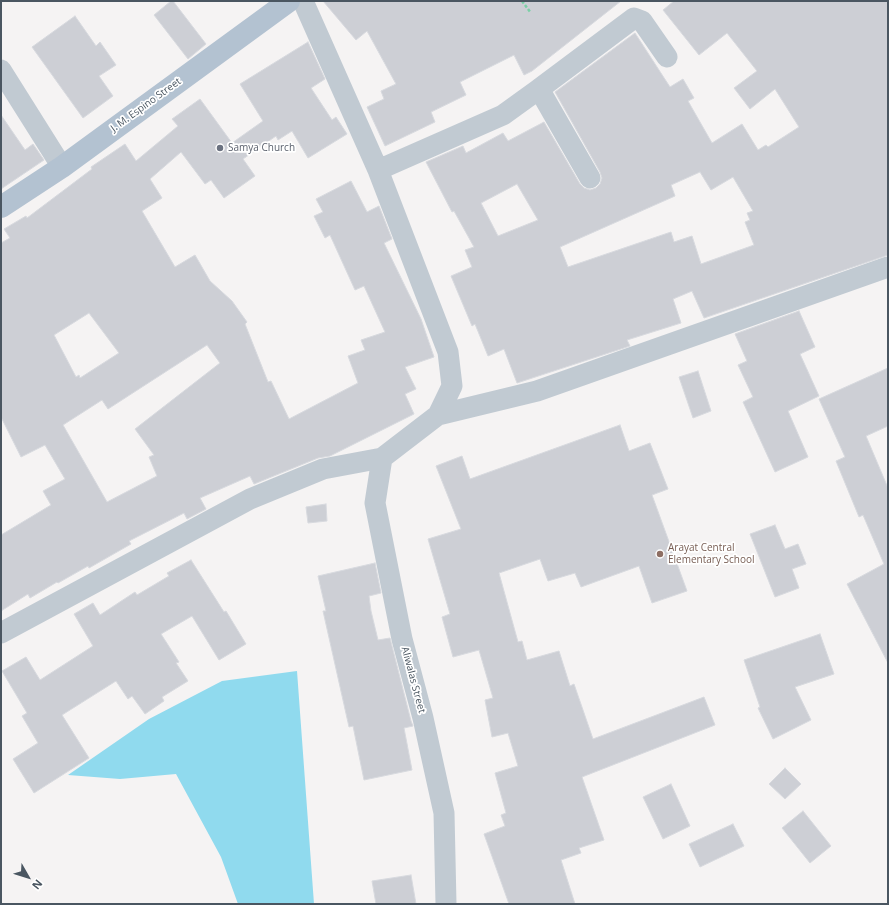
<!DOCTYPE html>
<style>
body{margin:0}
#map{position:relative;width:889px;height:905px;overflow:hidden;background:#f5f3f3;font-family:"Open Sans",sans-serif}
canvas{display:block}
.frame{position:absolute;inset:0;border:2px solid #4a5661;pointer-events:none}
.north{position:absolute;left:8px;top:857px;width:40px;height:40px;-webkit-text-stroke:3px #fff;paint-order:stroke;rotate:129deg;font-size:11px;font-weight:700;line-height:16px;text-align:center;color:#4a5661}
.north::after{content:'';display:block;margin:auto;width:14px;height:18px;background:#4a5661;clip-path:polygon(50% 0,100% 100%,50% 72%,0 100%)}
</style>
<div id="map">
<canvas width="889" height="905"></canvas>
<div class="frame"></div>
<div class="north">N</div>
</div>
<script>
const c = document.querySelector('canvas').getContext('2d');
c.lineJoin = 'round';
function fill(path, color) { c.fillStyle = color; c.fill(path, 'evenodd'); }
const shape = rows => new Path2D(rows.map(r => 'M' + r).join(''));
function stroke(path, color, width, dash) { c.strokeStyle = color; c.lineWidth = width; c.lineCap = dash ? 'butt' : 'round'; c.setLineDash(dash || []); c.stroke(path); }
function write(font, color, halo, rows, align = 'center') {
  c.font = font + ' "Open Sans",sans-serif'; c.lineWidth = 3.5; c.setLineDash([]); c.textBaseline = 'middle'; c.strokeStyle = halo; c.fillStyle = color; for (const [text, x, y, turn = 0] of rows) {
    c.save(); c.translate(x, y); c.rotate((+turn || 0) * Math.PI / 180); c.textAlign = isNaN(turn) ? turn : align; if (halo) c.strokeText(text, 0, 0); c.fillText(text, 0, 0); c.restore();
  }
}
fill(shape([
 [297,671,314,904,238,904,221,857,176,774,120,779,68,775,149,719,222,681]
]), '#90daee');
const building = shape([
 [171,1,173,1,206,44,188,59,154,15,171,1],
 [323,1,621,1,532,71,524,75,514,55,460,82,466,95,431,112,435,122,385,146,367,107,384,99,381,91,396,84,367,31,356,40,323,1],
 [674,1,888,1,888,255,704,318,692,291,673,299,681,323,627,340,630,346,517,383,504,349,488,356,475,324,472,326,451,276,472,267,465,250,474,247,454,211,452,212,426,162,463,146,466,153,503,133,508,141,544,122,580,184,584,188,590,190,596,188,600,184,602,178,600,172,555,92,635,33,670,87,683,79,694,98,688,101,712,143,742,124,758,150,766,145,768,147,799,127,775,89,750,109,734,88,757,71,727,33,699,55,663,10,674,1],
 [700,172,711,190,733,177,753,211,747,213,750,220,745,222,754,245,701,264,692,236,674,242,671,232,568,267,560,247,675,196,671,185,700,172],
 [517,184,538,220,498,236,481,203,517,184],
 [75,16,96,46,100,42,116,65,99,76,113,96,83,118,32,47,75,16],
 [308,42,325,79,311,88,332,120,336,117,347,134,308,158,292,131,278,140,276,136,243,159,255,176,224,198,211,180,205,184,181,152,150,179,162,198,142,211,175,267,195,255,210,281,232,301,247,322,245,324,268,382,271,381,289,419,358,383,348,356,365,350,361,340,385,332,364,286,355,290,330,235,325,238,314,216,323,212,316,199,351,181,367,212,379,206,392,239,384,243,421,319,434,357,405,367,416,389,405,394,414,414,330,456,318,458,254,484,250,476,200,498,206,509,187,519,184,513,129,541,131,544,89,568,88,566,58,583,57,582,30,598,28,594,1,611,1,535,51,505,43,491,65,479,45,445,21,457,1,417,1,243,10,238,4,229,26,216,27,218,92,169,91,167,125,144,136,161,178,126,172,119,200,99,232,143,263,121,240,84,308,42],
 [89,313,119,353,80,378,79,375,76,377,54,335,89,313],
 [207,345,220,363,135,429,154,455,149,457,157,476,107,502,63,425,102,400,108,409,207,345],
 [1,115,25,150,33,144,44,160,1,189,1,115],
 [799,311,815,347,800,354,819,396,788,411,808,457,775,472,743,402,753,397,738,365,747,361,735,334,799,311],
 [888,368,888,426,866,436,888,488,888,663,847,584,884,564,863,515,859,517,836,461,845,457,819,399,888,368],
 [698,371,711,411,693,418,679,377,698,371],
 [620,425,629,451,650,443,668,489,652,495,687,591,652,603,639,566,581,587,575,573,548,581,540,559,499,573,518,642,522,641,527,660,559,651,570,686,574,684,593,739,704,697,715,725,582,777,604,840,579,848,581,853,561,860,575,904,509,904,484,834,505,826,501,815,506,813,495,773,518,766,508,733,492,737,485,700,493,698,479,650,453,657,442,617,450,614,428,539,461,529,436,466,462,456,470,479,620,425],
 [326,504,327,521,308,523,306,507,326,504],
 [775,525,785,549,798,544,806,564,792,569,799,588,775,597,750,534,775,525],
 [191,560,224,612,226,611,246,644,219,660,192,616,161,634,179,662,176,663,188,681,162,697,164,701,145,714,132,696,128,699,116,681,62,715,89,758,34,793,13,759,38,743,22,716,27,713,2,671,26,657,40,680,93,646,74,614,93,603,100,615,135,592,137,595,169,576,167,573,191,560],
 [375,563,381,593,369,596,371,611,378,640,390,638,411,721,413,726,404,728,412,770,364,780,353,726,349,727,334,660,323,611,326,611,318,576,375,563],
 [820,634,834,674,795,687,811,720,773,739,758,708,760,707,744,660,820,634],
 [785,768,801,784,785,799,769,784,785,768],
 [671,784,690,826,663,839,643,797,671,784],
 [803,811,831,846,810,863,782,828,803,811],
 [733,824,744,846,700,867,689,844,733,824],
 [411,875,416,904,376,904,372,881,411,875]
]);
fill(building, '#cdcfd5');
stroke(building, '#d7d9de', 1);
stroke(shape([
 [522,1,531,13]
]), '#7ad0a6', 2.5, [3, 2]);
stroke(shape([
 [303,1,378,170,448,352,452,386,438,415],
 [1,70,62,167],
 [539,89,634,18,642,21,667,57],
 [378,170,503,115,539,89,590,178],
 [382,458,375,503,402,639,423,718,444,813,446,904],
 [1,633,250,499,323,469,382,458,438,415,537,391,888,267]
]), '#c1cad2', 21);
stroke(shape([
 [1,207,62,167,289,1]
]), '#b3c2d1', 22);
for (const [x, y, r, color] of [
 [220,148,4,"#6b7280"],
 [660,554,4,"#8d6e63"]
]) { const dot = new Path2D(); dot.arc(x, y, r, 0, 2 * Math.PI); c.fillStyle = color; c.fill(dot); stroke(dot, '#fff', 1.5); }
write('10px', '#4a5661', '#fff', [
 ["J. M. Espino Street",146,105,-36],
 ["Aliwalas Street",413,680,75]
]);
write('10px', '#5b616d', '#fff', [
 ["Samya Church",228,148]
], 'left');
write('10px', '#785e54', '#fff', [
 ["Arayat Central",668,548],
 ["Elementary School",668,560]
], 'left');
</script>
